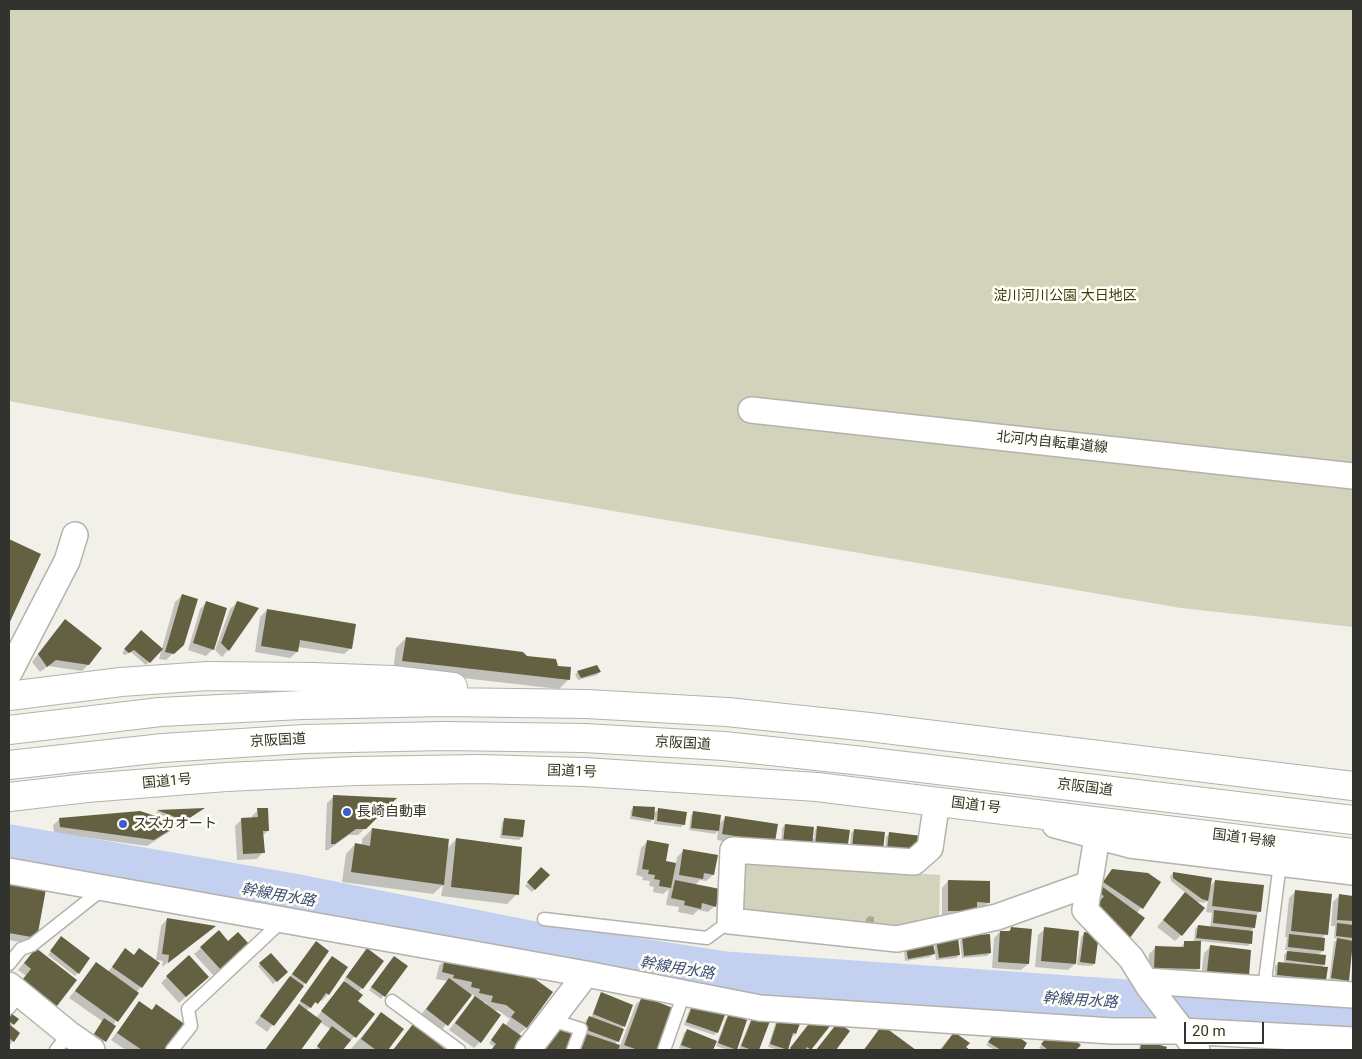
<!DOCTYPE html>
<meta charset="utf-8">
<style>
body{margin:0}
#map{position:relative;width:1362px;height:1059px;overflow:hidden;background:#f2f1e9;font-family:Roboto,sans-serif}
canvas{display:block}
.frame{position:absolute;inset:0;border:10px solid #32322e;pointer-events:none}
.scale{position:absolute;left:1184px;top:1022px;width:80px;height:22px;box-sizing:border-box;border:2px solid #32322e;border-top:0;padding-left:6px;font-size:15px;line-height:18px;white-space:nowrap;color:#32322e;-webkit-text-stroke:4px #fffff6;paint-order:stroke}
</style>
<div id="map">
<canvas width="1362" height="1059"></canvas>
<div class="frame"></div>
<div class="scale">20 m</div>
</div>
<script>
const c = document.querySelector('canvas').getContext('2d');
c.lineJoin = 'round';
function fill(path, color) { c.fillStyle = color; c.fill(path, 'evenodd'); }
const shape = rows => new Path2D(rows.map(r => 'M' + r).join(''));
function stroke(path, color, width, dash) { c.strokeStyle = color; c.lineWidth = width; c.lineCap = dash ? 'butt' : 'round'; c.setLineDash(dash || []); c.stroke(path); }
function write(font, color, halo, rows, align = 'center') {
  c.font = font + ' Roboto,"Noto Sans JP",sans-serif'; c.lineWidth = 5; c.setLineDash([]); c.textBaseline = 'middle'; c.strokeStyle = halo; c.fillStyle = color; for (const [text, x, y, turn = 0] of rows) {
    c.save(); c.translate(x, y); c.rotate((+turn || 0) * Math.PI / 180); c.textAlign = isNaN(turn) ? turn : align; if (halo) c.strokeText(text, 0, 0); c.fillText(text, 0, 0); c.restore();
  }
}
fill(shape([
 [9,9,1353,9,1353,627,1181,608,514,494,9,401],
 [748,863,940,875,939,920,895,928,744,915,739,907,740,870]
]), '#d3d2ba');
fill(shape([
 [9,540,40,555,9,621],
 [182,595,183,644,166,660,159,659,175,602],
 [206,603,213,649,206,656,188,650,200,609],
 [237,603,228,650,222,657,215,650,230,609],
 [267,610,351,648,344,654,298,647,297,652,290,658,255,652,260,617],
 [59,627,89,664,82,671,48,666,40,672,32,662],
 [142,631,161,649,146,665,131,652,125,655,122,653],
 [406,638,557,668,569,679,559,689,393,670,396,648],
 [578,672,599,672,597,675,578,680,575,674],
 [334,796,394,800,358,835,349,835,328,850,325,850,327,803],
 [634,807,653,814,659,809,684,824,681,827,654,824,655,817,650,822,630,819,631,810],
 [202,809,181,823,156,813,158,811],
 [258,810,268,831,262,836,263,852,257,859,237,860,235,826,242,819,252,819,252,816],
 [694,812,719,824,726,817,767,848,717,840,718,830,715,834,689,830,691,815],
 [60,819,178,824,172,830,147,846,54,833,53,825],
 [505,819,522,837,519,840,500,838,502,822],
 [785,825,814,839,815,830,818,827,846,850,812,850,813,843,808,848,781,846,782,828],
 [372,829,447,849,456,839,517,894,507,904,441,896,443,885,433,894,342,882,346,854,355,844,362,845,362,839],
 [854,830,882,851,850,851,851,833],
 [889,834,919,853,885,852,886,837],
 [648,841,664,861,676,864,677,857,684,850,713,875,706,881,700,880,695,885,715,906,708,912,698,910,693,915,678,912,679,907,666,905,669,889,663,894,653,892,654,887,649,886,650,881,642,880,643,877,636,875,641,848],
 [541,868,548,875,532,892,525,886],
 [1112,870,1160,882,1137,913,1091,913,1098,889],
 [1173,873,1209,887,1215,881,1260,911,1255,916,1254,928,1250,932,1250,943,1248,946,1200,941,1199,968,1192,975,1148,974,1149,954,1155,948,1179,949,1185,942,1194,942,1195,929,1198,926,1210,928,1212,913,1206,912,1208,900,1204,903,1194,901,1181,935,1175,941,1157,927,1186,893,1171,881,1170,876],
 [948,881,989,902,982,909,976,908,975,911,942,917,942,888],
 [10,884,45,890,36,937,30,944,9,940],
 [1295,892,1326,934,1321,939,1323,951,1318,955,1324,964,1321,968,1326,968,1325,980,1322,983,1275,978,1275,966,1278,963,1284,964,1284,955,1289,950,1285,950,1287,937,1285,937,1289,898],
 [1339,896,1353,897,1353,941,1352,950,1353,948,1353,954,1351,954,1348,980,1345,983,1329,981,1334,942,1338,939,1334,938,1335,926,1331,926,1333,902],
 [869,916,874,917,874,922,871,925,866,925,866,919],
 [167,919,214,927,162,967,163,961,156,960,161,926],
 [1011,929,1028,964,1021,970,992,968,994,938,1000,932,1007,932],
 [1045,929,1075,964,1068,970,1035,967,1038,935],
 [1084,934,1094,964,1091,966,1077,965,1081,937],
 [963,938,990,953,987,956,962,958,960,941],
 [59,941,78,973,75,976,48,955],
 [937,941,959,955,956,958,936,960,935,952,930,957,905,961,904,951,907,948,935,950,934,944],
 [228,943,242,951,214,976,194,954,201,948],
 [313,946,305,983,267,1032,255,1023],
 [1210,947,1248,975,1201,977,1204,953],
 [36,949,76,980,50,1012,18,986,26,976,18,970],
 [125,950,133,956,139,950,158,963,113,1025,115,1026,102,1044,92,1037,102,1021,69,998,96,964,108,972],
 [364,953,362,988,358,993,356,1001,373,1014,348,1044,347,1043,341,1050,315,1050,330,1029,320,1022,299,1050,265,1050,296,1008,326,964,332,958,347,968,328,994,322,1001,319,999,310,1009,309,1008,306,1011,316,1018,346,981,344,980],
 [271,954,286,972,273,984,258,966],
 [1353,956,1353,983,1351,983],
 [446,959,551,992,526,1028,518,1035,521,1038,512,1050,492,1050,494,1047,489,1043,501,1027,505,1026,510,1019,499,1011,491,1010,480,1042,474,1048,449,1030,473,999,474,995,471,994,440,1032,420,1016,448,981,436,979,439,966],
 [479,1001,487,1003,486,1006],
 [391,961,406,967,381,999,369,990],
 [167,977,201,983,179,1003,161,983],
 [602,994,624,1026,621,1029,618,1041,615,1044,620,1046,636,1004,643,998,672,1009,656,1050,580,1050,584,1038,588,1034,582,1032,586,1020,589,1017,591,1018,599,997],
 [139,1003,152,1011,166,1050,126,1050,111,1040],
 [693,1005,717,1033,714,1035,684,1025,690,1008],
 [381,1014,402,1030,386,1050,350,1050],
 [12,1015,17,1019,10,1027,13,1041,9,1046,9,1019],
 [729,1015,736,1049,734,1050,728,1050,716,1046,726,1018],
 [751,1019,769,1021,758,1050,742,1050,739,1049],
 [776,1021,795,1034,792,1037,791,1036,785,1050,779,1050,768,1047],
 [809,1025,819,1028,828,1027,810,1050,789,1050],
 [413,1026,444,1050,393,1050],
 [882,1027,914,1050,863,1050],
 [687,1030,715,1041,712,1050,685,1050,679,1048,684,1033],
 [954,1033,968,1050,939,1050,945,1043],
 [990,1040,1025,1043,1021,1050,994,1050,986,1045],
 [1057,1041,1079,1045,1075,1050,1042,1050,1039,1048,1044,1042],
 [1143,1042,1166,1048,1165,1050,1138,1050,1140,1045]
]), '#0003');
stroke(shape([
 [9,849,298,899,544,948,725,976,1353,1020]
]), '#c3d0f0', 49);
fill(shape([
 [9,539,41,554,9,624],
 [182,594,198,599,184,645,174,654,165,652],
 [206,601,227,608,214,650,193,643],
 [237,601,259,608,229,651,221,643],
 [267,609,356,624,352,649,300,640,298,652,261,646],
 [65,619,102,648,89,665,56,660,47,667,38,654],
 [141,630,163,649,150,663,134,650,129,653,124,649],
 [406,637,523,652,527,656,556,659,558,666,571,667,570,680,402,661],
 [597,665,601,672,581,678,577,671],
 [333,795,397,798,366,829,356,829,335,844,331,844],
 [633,806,655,807,654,820,632,816],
 [205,808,185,821,157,810],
 [257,808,268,808,269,831,263,831,265,853,243,854,241,818,258,817],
 [658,808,687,812,685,825,657,821],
 [140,811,180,824,154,840,60,827,59,818],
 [693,811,721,815,719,831,691,828],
 [725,816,778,824,775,842,722,834],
 [504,818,525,820,523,837,502,835],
 [785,824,814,827,812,846,783,843],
 [817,826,850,830,847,851,815,847],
 [372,828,449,839,444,885,351,872,355,843,370,846],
 [854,829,885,832,883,851,852,848],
 [889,832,922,836,920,853,887,850],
 [456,838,522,847,519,895,451,887],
 [647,840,669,844,666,861,676,863,671,888,659,886,660,880,654,879,655,875,648,874,649,870,642,869],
 [683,849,718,855,714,875,704,873,703,879,679,875],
 [541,867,550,875,535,890,527,882],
 [1112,869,1148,873,1161,882,1143,909,1103,882],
 [1173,872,1212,878,1208,901,1202,899,1173,878],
 [675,880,720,889,716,907,702,903,701,909,684,905,685,901,671,898],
 [948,880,990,881,990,903,977,902,977,911,948,911],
 [1215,880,1264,885,1261,912,1212,906],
 [10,883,46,889,37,938,9,933],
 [1100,885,1145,918,1129,939,1097,905,1104,896,1096,891],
 [1295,890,1332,894,1328,935,1291,931],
 [1185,892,1205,908,1182,936,1163,920],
 [1339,894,1353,896,1353,921,1337,920],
 [1214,910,1257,915,1255,928,1213,923],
 [167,918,216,926,168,963,169,955,162,954],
 [1337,923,1353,925,1353,938,1336,936],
 [1198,925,1253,931,1252,944,1196,938],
 [1011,927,1032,929,1029,964,998,962,1000,931,1010,931],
 [1044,927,1079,931,1076,964,1041,961],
 [219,930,228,941,238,932,250,945,221,970,200,947],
 [1084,932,1099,934,1095,964,1080,962],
 [990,934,991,953,964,956,962,936],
 [1289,934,1325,938,1324,951,1288,947],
 [61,936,90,958,79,974,50,951],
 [958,937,960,955,939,958,936,940],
 [1337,938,1353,941,1349,981,1331,978],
 [316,941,329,951,306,984,292,974],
 [1184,941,1201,941,1200,969,1154,968,1155,946,1184,947],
 [933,943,935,954,908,959,906,947],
 [1210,945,1251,950,1249,976,1207,971],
 [36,948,77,980,57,1006,23,979,31,969,24,963],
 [125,948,134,955,139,948,160,963,142,988,112,967],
 [367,948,384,961,363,989,346,977],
 [1287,951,1326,955,1325,965,1286,960],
 [271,953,288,972,277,982,259,963],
 [189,955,209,977,186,997,166,976],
 [332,956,348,967,329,995,326,993,318,1004,315,1002,311,1008,300,1001],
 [394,956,408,966,385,997,371,987],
 [445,958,531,976,553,992,527,1028,511,1017,515,1012,506,1005,491,1002,493,996,479,993,480,989,471,987,472,982,453,978,454,975,442,972],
 [96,962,139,993,118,1022,75,991],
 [1278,962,1328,967,1326,980,1277,975],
 [290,976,304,986,274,1026,260,1016],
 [449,978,472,995,448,1026,426,1009],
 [344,981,363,995,358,1001,375,1014,356,1038,321,1011],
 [601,992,633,1005,625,1027,593,1014],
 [475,996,501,1015,481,1043,455,1023],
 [642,996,673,1008,658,1050,638,1050,624,1045],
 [139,1001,152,1010,156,1004,186,1025,168,1050,142,1050,117,1033],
 [299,1004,322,1021,301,1050,265,1050],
 [693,1004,725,1015,718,1033,686,1022],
 [381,1012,404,1029,388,1050,376,1050,361,1039],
 [729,1013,747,1020,737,1050,718,1043],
 [12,1014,19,1019,14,1025,9,1021,9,1018],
 [754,1014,770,1021,759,1050,752,1050,741,1046],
 [589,1016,624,1029,619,1042,584,1029],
 [779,1016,801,1021,796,1034,793,1033,788,1050,770,1044],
 [104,1018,116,1026,106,1042,94,1034],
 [811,1021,819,1026,823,1021,830,1026,811,1050,807,1047,805,1050,792,1050,790,1048],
 [838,1022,850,1031,836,1050,816,1050],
 [503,1023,523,1037,513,1050,491,1050,496,1044,491,1040],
 [9,1024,20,1033,14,1042,9,1038],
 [413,1024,446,1050,393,1050],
 [882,1025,916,1050,864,1050],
 [332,1026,351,1040,343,1050,322,1050,317,1046],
 [558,1028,573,1033,567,1050,545,1050],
 [687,1029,717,1041,713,1050,695,1050,681,1045],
 [954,1032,970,1043,966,1047,970,1050,941,1050],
 [1013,1033,1027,1043,1023,1050,1001,1050,988,1042,993,1035],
 [587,1034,620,1045,618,1050,581,1050],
 [1060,1036,1071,1037,1081,1045,1076,1050,1048,1050,1041,1044,1047,1037,1051,1041,1053,1037,1057,1040],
 [1142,1040,1167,1047,1166,1050,1140,1050]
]), '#636142');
const lane = shape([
 [544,919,707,938,730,921],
 [9,964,21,949,32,945,104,888],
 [1264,989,1280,863],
 [392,1001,459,1050],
 [9,1008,19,994],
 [551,1020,581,1029,573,1050],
 [56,1050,69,1034],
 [172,1050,191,1026,188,1009,283,920],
 [664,1050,684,993]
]);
const street = shape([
 [751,410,1353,476],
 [9,673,67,561,75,535],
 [937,801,930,848,914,862,733,850,730,921,897,939,997,917,1089,884],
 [1055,825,1130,845,1353,872],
 [1097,837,1085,910,1131,958,1149,987,1197,1050],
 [9,871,586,974],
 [1146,981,1353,995],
 [9,985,69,1034,92,1050],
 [528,1050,586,974,760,1008,1112,1031,1182,1031,1353,1040]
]);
const highway = shape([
 [9,696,121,682,207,676,313,677,393,680,453,687],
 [9,730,160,712,302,705,444,702,587,704,727,712,869,727,1353,786],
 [9,765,163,748,304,739,444,736,584,738,724,746,863,761,1353,820],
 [9,797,87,788,226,777,355,771,479,769,584,772,817,787,1353,853]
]);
stroke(lane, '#b3b2ab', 15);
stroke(street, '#b3b2ab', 28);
stroke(highway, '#b3b2ab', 30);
stroke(lane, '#fff', 12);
stroke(street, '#fff', 25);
stroke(highway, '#fff', 28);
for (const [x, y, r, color] of [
 [347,812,5,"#3b5ccd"],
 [123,824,5,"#3b5ccd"]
]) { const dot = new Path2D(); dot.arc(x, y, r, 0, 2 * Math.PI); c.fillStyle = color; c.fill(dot); stroke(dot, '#fffff6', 2); }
write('14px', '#3f3c11', '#fffff6', [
 ["淀川河川公園 大日地区",1065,296]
]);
write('14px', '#32322e', '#fffff6', [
 ["北河内自転車道線",1052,443,6],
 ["京阪国道",278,741,-3],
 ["京阪国道",683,744,3],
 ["国道1号",572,772,2],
 ["国道1号",167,782,-5],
 ["京阪国道",1085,788,7],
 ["国道1号",976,806,7],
 ["国道1号線",1244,839,7]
]);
write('14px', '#32322e', '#fffff6', [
 ["長崎自動車",357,812],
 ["スズカオート",133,824]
], 'left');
write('italic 15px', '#3b4c78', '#fffff6', [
 ["幹線用水路",278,896,10],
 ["幹線用水路",677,969,9],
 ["幹線用水路",1080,1001,4]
]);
</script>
